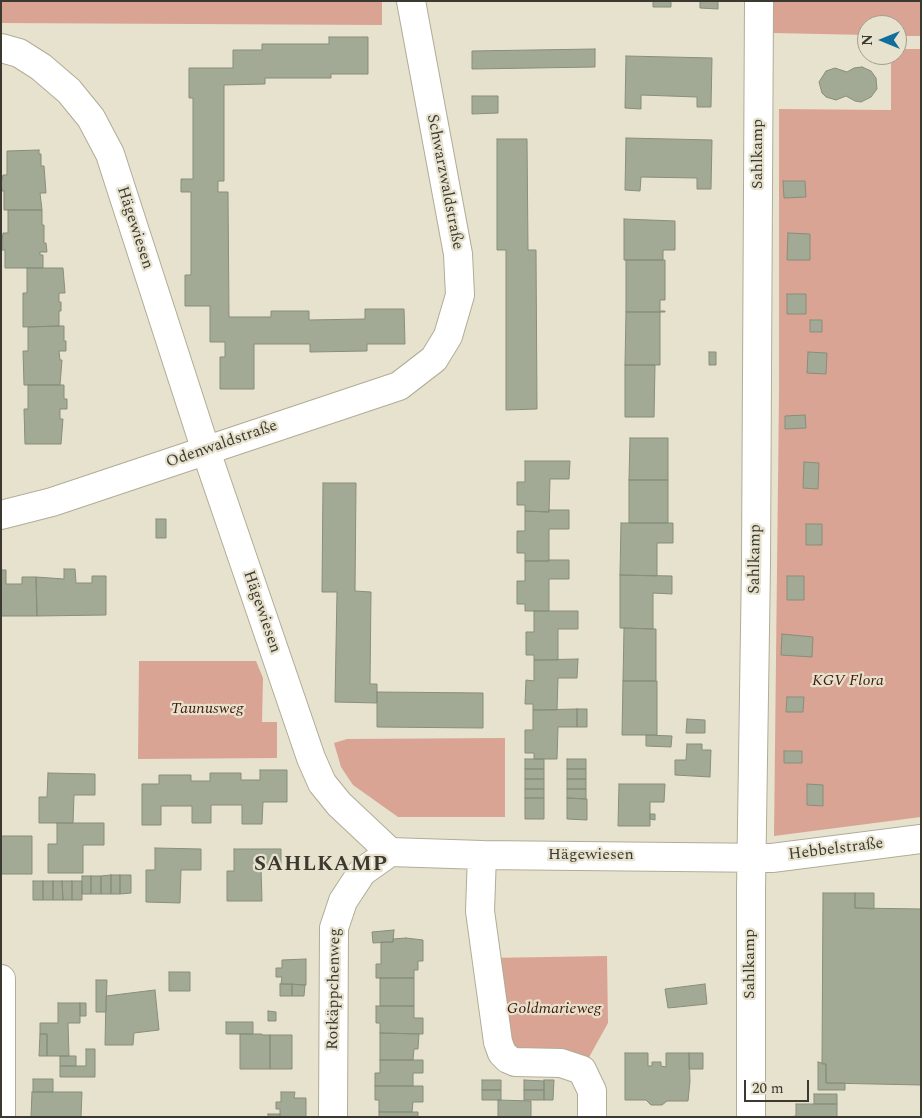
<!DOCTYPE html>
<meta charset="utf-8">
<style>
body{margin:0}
#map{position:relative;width:922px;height:1118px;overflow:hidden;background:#e7e2cd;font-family:Spectral,serif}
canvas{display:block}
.frame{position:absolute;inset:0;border:2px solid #3b3930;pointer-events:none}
.north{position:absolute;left:857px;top:15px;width:50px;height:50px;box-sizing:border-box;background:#e7e2cd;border:1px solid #a29e8e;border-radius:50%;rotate:270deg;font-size:14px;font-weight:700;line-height:20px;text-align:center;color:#3b3930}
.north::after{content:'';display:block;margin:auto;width:18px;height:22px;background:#116d9c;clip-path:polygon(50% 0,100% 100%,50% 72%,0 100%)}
.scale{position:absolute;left:744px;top:1080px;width:65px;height:22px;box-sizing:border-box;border:2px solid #3b3930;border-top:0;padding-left:6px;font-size:15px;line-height:18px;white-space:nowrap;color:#3b3930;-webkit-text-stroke:4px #e7e2cd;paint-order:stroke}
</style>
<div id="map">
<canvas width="922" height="1118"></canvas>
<div class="frame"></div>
<div class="north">N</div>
<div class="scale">20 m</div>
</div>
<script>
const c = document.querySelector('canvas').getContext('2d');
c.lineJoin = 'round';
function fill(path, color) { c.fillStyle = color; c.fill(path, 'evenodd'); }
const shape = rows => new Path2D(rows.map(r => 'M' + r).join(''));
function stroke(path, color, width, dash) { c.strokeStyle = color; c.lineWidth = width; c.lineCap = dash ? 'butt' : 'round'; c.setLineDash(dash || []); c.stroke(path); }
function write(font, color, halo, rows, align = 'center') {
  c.font = font + ' Spectral,serif'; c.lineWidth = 4.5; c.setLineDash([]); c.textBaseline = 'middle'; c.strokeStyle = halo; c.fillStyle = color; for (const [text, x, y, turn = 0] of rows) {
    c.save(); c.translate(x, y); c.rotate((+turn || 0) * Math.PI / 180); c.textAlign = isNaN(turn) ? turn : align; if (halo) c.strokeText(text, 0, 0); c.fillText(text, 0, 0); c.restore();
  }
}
fill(shape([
 [1,1,382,1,382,25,1,23],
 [773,1,921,1,921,36,897,36,897,25,867,25,867,35,773,33],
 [897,49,921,49,921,817,774,836,779,393,779,109,891,110,891,55,897,55],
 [139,661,256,661,263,678,262,722,277,722,277,758,138,759],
 [505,738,505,817,398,817,353,785,341,767,334,743,347,739],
 [607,956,608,1023,582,1070,515,1062,487,958]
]), '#d9a493');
const building = shape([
 [653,1,671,1,671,7,653,7,653,1],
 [700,1,718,1,718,9,700,8,700,1],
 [329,37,368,37,368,74,331,74,331,78,265,78,265,84,224,85,224,181,218,181,218,192,228,192,229,317,271,317,271,311,309,311,309,320,365,319,365,309,404,309,405,344,367,344,367,351,310,352,310,344,254,344,254,389,220,389,220,357,225,357,225,342,210,342,210,306,185,306,185,275,191,275,191,192,181,192,181,179,193,179,193,98,189,98,189,68,233,68,233,50,262,50,262,44,329,44,329,37],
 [595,49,595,67,472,69,472,51,595,49],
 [626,56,712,58,711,107,697,107,697,97,641,95,641,109,625,108,626,56],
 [862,67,871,71,876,78,877,89,871,97,861,102,855,101,846,96,836,100,826,97,822,93,819,82,826,71,835,68,847,72,854,68,862,67],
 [472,96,498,96,498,113,472,114,472,96],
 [626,138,712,140,711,189,697,189,697,178,641,177,640,191,625,190,626,138],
 [497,139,527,139,528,250,536,250,537,409,506,410,506,250,497,250,497,139],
 [39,150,39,154,41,154,41,166,44,166,46,193,40,193,42,210,4,210,4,191,2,191,1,183,3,175,7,175,7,151,39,150],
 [783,181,805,181,806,197,784,198,783,181],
 [8,210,42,210,42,225,44,225,44,243,46,243,47,252,40,252,40,255,43,255,43,268,5,268,5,250,2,250,2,241,3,233,8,233,8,210],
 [624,219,675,221,675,250,663,250,663,260,624,260,624,219],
 [788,233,810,234,810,260,787,260,788,233],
 [626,260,665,260,665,300,660,300,660,311,665,311,665,312,626,312,626,260],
 [27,268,63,268,65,293,59,293,59,302,61,302,61,311,59,311,59,326,23,327,23,293,27,293,27,268],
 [787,294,806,294,806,314,787,314,787,294],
 [626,312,660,312,660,365,625,365,626,312],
 [810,320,822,320,822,332,810,332,810,320],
 [59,326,64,326,64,341,66,341,66,351,59,351,60,360,62,360,60,385,24,385,23,351,28,351,28,327,59,326],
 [709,352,716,352,716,365,709,365,709,352],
 [808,352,827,353,826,374,807,373,808,352],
 [625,365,655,365,654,417,625,417,625,365],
 [28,385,64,385,64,399,67,399,67,409,60,409,60,419,63,419,61,444,25,444,24,409,28,409,28,385],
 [805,415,806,428,785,429,785,416,805,415],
 [630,438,668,438,668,480,629,480,630,438],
 [525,461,570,461,569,479,550,479,549,512,525,511,525,505,517,505,517,482,525,482,525,461],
 [804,462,819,463,818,489,803,488,804,462],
 [629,480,668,480,668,523,629,523,629,480],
 [323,483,356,483,355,591,371,592,370,684,377,684,377,703,335,702,337,592,322,592,323,483],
 [549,510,569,510,569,529,549,529,549,561,525,561,525,553,517,553,517,531,525,531,525,511,549,512,549,510],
 [156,519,166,519,166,538,156,538,156,519],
 [621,523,673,523,673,543,657,543,657,576,620,575,621,523],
 [806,524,822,524,822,545,806,545,806,524],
 [549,560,569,560,569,579,549,579,549,611,525,611,525,604,517,604,517,581,525,581,525,561,549,561,549,560],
 [64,569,75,569,76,583,92,583,92,576,106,576,106,615,37,616,36,577,64,579,64,569],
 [1,570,6,570,6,584,22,584,22,577,36,577,37,616,1,616,1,570],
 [620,575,672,576,672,594,653,593,653,629,620,628,620,575],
 [787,576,804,576,804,600,787,600,787,576],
 [534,611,578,611,578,629,558,629,558,660,534,660,534,655,526,655,526,632,534,632,534,611],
 [624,628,656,629,656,681,623,681,624,628],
 [782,634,813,637,812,657,781,655,782,634],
 [578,659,577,678,558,678,557,710,533,710,533,704,525,704,526,680,534,681,534,660,578,659],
 [623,681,657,681,657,735,622,735,623,681],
 [377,692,483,693,483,728,377,727,377,692],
 [787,697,804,697,803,712,786,712,787,697],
 [577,709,587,709,587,727,577,727,577,709],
 [577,709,577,727,558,727,557,759,534,759,534,753,525,753,525,730,533,730,533,710,577,709],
 [687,719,705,720,705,733,686,733,687,719],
 [646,735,672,736,671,747,646,746,646,735],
 [687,744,702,744,702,750,711,750,710,777,675,775,675,760,686,760,687,744],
 [784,751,802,751,802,763,784,763,784,751],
 [525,759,544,759,544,769,525,769,525,759],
 [567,759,586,759,586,769,567,769,567,759],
 [525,769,544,769,544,779,525,779,525,769],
 [567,769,586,769,586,779,567,779,567,769],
 [260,770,287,770,287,802,263,802,262,824,242,824,242,805,211,805,211,823,192,823,192,806,161,806,161,825,142,825,142,784,159,784,159,775,191,775,191,781,210,781,210,773,241,773,241,780,260,780,260,770],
 [48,773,95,774,95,795,74,795,73,823,39,823,39,797,47,797,48,773],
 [525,779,544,779,544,789,525,789,525,779],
 [567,779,586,779,586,789,567,789,567,779],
 [619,784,665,784,664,802,650,802,650,826,618,826,619,784],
 [807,784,823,785,823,806,807,805,807,784],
 [525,789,544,789,544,798,525,798,525,789],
 [567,789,586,789,586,799,567,798,567,789],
 [525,798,544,798,544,819,525,819,525,798],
 [567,798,587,799,587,820,567,819,567,798],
 [650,814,655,814,655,820,650,819,650,814],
 [57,823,104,823,104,845,83,845,83,873,48,873,48,844,57,844,57,823],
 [1,836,32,836,32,874,1,874,1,836],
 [155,848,201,849,201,870,181,870,180,903,146,902,146,870,155,870,155,848],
 [234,849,281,849,281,869,261,869,262,901,227,901,227,871,234,871,234,849],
 [111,875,120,875,120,894,111,894,111,875],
 [111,875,111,894,101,894,101,876,111,875],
 [120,875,131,875,131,893,120,894,120,875],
 [82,876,91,876,91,894,82,894,82,876],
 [91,876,101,876,101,894,91,894,91,876],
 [33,881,43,881,43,900,33,900,33,881],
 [43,881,53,881,53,900,43,900,43,881],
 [53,881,62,881,63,900,53,900,53,881],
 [62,881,72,881,72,900,63,900,62,881],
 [72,881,82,881,82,900,72,900,72,881],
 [823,893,855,893,855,908,921,909,921,1085,826,1083,826,1064,822,1064,823,893],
 [855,893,874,893,874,909,855,908,855,893],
 [394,930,393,942,373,943,372,932,394,930],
 [406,938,423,940,423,961,418,961,418,970,414,970,414,978,376,978,376,964,381,964,381,942,393,942,393,939,406,938],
 [306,959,306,985,281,984,282,977,276,977,276,968,282,968,282,960,306,959],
 [169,972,190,972,190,991,169,991,169,972],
 [380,978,414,978,414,1006,380,1006,380,978],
 [96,980,107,980,106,1012,96,1012,96,980],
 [280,984,292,984,292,996,280,996,280,984],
 [292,984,305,985,304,996,292,996,292,984],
 [705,984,707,1004,668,1008,665,989,705,984],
 [155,990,159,1030,134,1033,133,1045,105,1045,106,996,155,990],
 [58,1003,80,1003,80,1023,68,1023,69,1056,47,1056,47,1034,40,1034,40,1023,58,1023,58,1003],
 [80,1003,86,1003,86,1016,80,1016,80,1003],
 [376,1006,414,1006,414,1018,423,1018,423,1034,380,1033,380,1023,376,1023,376,1006],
 [268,1011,276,1012,276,1021,268,1021,268,1011],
 [226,1022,253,1022,253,1034,226,1034,226,1022],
 [380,1033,419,1034,418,1049,414,1049,413,1060,380,1060,380,1033],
 [40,1034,47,1034,47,1056,39,1056,40,1034],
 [240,1034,262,1034,262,1035,270,1035,270,1069,240,1069,240,1034],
 [270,1035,292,1035,292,1069,270,1069,270,1035],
 [86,1049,95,1049,95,1077,60,1077,60,1066,86,1066,86,1049],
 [625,1053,648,1053,648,1066,652,1066,652,1062,661,1062,661,1066,666,1067,666,1053,689,1053,690,1081,688,1101,667,1101,662,1105,651,1105,646,1100,625,1100,625,1053],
 [689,1053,703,1053,703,1069,689,1069,689,1053],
 [60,1056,76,1056,76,1066,60,1066,60,1056],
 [380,1060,423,1060,423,1073,413,1073,413,1086,375,1086,375,1073,380,1073,380,1060],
 [818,1062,826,1064,826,1083,845,1083,845,1090,818,1090,818,1062],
 [33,1079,53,1079,53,1092,33,1092,33,1079],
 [482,1080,501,1080,501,1090,482,1090,482,1080],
 [524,1080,544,1081,544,1090,524,1090,524,1080],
 [544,1080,554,1080,553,1100,544,1100,544,1080],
 [375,1086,423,1086,423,1102,413,1102,412,1112,379,1112,379,1100,375,1100,375,1086],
 [482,1090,501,1090,501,1100,482,1100,482,1090],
 [524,1090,544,1090,544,1100,524,1100,524,1090],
 [32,1092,82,1092,81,1117,31,1117,32,1092],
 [281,1092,295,1092,294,1098,306,1098,306,1117,280,1117,280,1109,276,1109,276,1102,281,1102,281,1092],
 [814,1094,837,1094,837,1104,814,1104,814,1094],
 [498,1100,531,1101,531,1117,498,1117,498,1100],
 [796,1104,837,1104,837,1117,788,1117,796,1116,796,1104],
 [379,1112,418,1112,418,1117,379,1117,379,1112],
 [268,1114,280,1114,280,1117,268,1117,268,1114]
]);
fill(building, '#a2aa96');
stroke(building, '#878e7b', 1);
const minor = shape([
 [1,48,19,53,41,67,69,91,91,118,110,154,206,451,311,758,322,783,339,804,390,852,482,855,772,858,921,839],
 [1,515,52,502,399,386,434,359,448,336,460,295,458,254,411,1],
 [482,855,480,911,498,1042,502,1053,508,1059,515,1062,561,1063,582,1070,592,1091,592,1117],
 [1,979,1,1117],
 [333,1117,334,928,343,901,362,872,390,852],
 [751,1117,751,890,756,564,759,1]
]);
stroke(minor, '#b0ac97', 30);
stroke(minor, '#fff', 28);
write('16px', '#3b3930', '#e7e2cd', [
 ["Sahlkamp",759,154,-90],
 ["Schwarzwaldstraße",444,182,79],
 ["Hägewiesen",134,228,72],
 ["Odenwaldstraße",222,445,-19],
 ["Sahlkamp",756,559,-89],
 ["Hägewiesen",261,612,71],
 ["Hebbelstraße",836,850,-7],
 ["Hägewiesen",591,856],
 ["Sahlkamp",751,964,-90],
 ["Rotkäppchenweg",335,989,-89]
]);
write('italic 16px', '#481908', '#e7e2cd', [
 ["KGV Flora",848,682],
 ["Taunusweg",207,710],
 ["Goldmarieweg",554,1010]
]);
c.letterSpacing = '1px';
write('bold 21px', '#3b3930', '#e7e2cd', [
 ["SAHLKAMP",321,866]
]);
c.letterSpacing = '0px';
</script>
